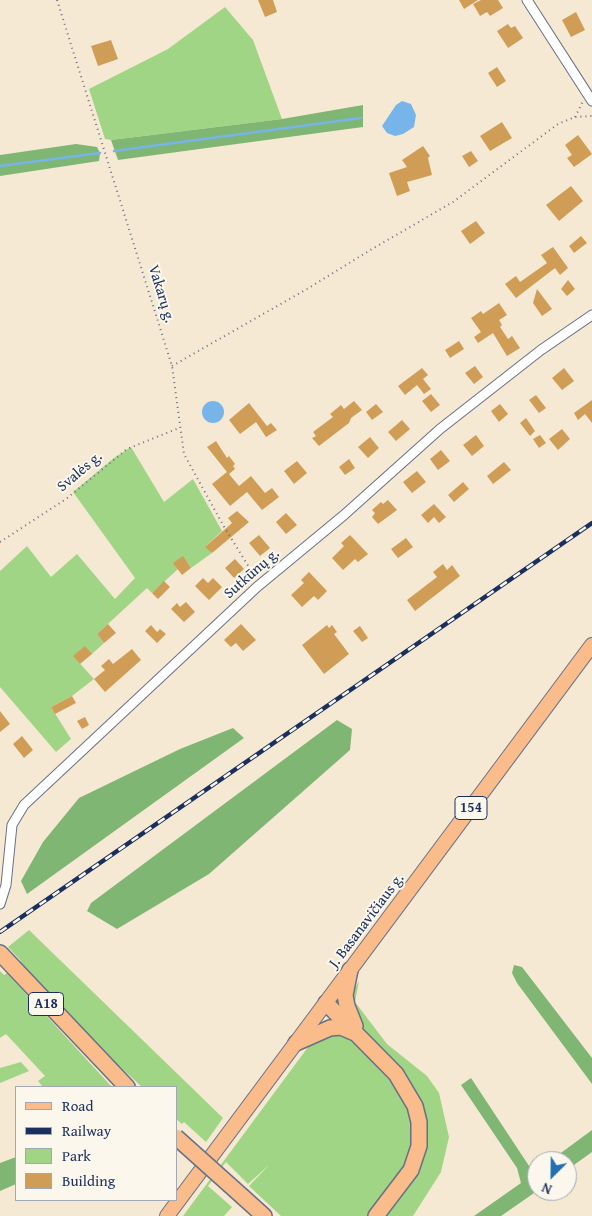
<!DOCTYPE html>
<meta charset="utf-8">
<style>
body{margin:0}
#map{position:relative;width:592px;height:1216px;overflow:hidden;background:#f6e9d3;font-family:"Gentium Book Plus",serif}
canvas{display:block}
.legend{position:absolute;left:15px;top:1086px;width:162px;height:115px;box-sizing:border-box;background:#fbf7ec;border:1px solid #a1a7b3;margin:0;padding:6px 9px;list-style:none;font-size:15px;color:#1b2f5e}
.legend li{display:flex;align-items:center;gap:10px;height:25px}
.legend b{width:25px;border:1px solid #a1a7b3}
.north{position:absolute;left:527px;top:1151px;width:50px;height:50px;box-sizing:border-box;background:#fbf7ec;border:1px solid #a1a7b3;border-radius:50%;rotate:203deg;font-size:14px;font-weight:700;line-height:20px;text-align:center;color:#1b2f5e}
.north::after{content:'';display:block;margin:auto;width:18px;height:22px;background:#1f6fb2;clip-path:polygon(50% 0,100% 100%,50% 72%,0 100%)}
</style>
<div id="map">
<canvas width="592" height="1216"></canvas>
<ul class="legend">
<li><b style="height:6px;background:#f9bc8a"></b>Road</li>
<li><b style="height:6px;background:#1b2f5e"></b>Railway</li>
<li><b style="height:14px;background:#a0d586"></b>Park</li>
<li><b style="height:14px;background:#d09d57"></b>Building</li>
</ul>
<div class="north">N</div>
</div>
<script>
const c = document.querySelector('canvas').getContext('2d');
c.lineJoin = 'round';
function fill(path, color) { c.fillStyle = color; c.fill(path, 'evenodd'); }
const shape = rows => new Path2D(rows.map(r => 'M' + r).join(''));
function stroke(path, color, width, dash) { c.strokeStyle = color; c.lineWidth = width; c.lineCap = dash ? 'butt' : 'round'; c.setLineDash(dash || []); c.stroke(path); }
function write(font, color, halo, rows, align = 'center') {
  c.font = font + ' "Gentium Book Plus",serif'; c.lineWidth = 4; c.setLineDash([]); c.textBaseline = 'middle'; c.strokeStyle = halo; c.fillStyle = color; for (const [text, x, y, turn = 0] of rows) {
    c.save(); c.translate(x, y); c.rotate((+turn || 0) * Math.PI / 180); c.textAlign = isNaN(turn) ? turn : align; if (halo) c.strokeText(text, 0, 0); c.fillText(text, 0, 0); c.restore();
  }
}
fill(shape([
 [225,7,253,40,282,119,111,140,105,139,89,89,168,49],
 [131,447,164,502,193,479,222,531,206,546,212,553,191,568,183,557,178,569,152,593,147,588,97,634,104,643,92,654,74,657,94,679,72,696,51,707,71,739,56,752,0,687,0,571,27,546,51,577,77,554,115,599,135,578,73,492,114,458],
 [29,930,223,1118,206,1142,184,1122,182,1124,176,1119,176,1087,142,1087,89,1038,18,963,21,961,8,947],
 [0,971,4,975,7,973,112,1087,43,1087,38,1081,45,1076,6,1034,0,1038],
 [359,981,355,1002,387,1044,427,1076,439,1093,449,1137,441,1172,413,1216,384,1216,417,1172,422,1106,412,1085,397,1065,353,1017,352,993],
 [332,1032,350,1037,387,1073,409,1110,412,1128,411,1146,401,1173,368,1216,281,1216,249,1186,269,1165,248,1184,226,1162,208,1186,232,1207,224,1216,183,1216,314,1039],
 [21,1062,29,1071,0,1083,0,1068]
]), '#a0d586');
fill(shape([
 [363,105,363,127,118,160,111,140,282,119],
 [76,144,97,147,100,153,99,161,0,176,0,155],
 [337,720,352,729,350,750,209,874,117,929,87,911,91,903],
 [233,728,244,738,27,894,21,881,43,842,79,798,180,749],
 [514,965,522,967,592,1058,592,1084,517,983,512,973],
 [471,1078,533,1172,537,1170,537,1191,501,1216,474,1216,521,1183,517,1168,461,1085],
 [592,1130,592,1152,567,1170,567,1161,550,1161],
 [16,1157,16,1184,0,1191,0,1163]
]), '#80b673');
fill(shape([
 [402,101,411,104,416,115,414,127,403,134,395,136,387,133,382,126,396,105],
 '202 412a11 11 0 1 1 22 0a11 11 0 1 1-22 0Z'
]), '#76b4e9');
stroke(shape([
 [114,151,361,118],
 [0,166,100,153]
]), '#76b4e9', 2.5);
fill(shape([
 [258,0,273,0,277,12,265,17],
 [459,0,478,0,464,9],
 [481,0,498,0,503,8,490,16,487,12,480,16,473,4],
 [576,12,585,30,571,37,562,20],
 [508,24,511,28,515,26,523,38,508,48,497,31],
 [111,40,118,59,98,66,91,46],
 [497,67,506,81,497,87,488,73],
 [502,122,512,138,490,151,480,136],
 [578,135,592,154,574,167,567,158,572,155,565,145],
 [423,146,430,156,428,158,432,175,407,182,410,191,397,196,389,173,407,167,402,160],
 [471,151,478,161,469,167,462,156],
 [571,186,583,201,559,221,546,205],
 [476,221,485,233,470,244,461,231],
 [581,236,587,243,574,253,569,246],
 [553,247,568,268,560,275,555,268,516,298,505,284,516,276,520,282,547,263,541,255],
 [568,280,575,289,567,296,561,289],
 [537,289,552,309,542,316,533,303],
 [499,303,507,315,499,320,502,325,500,327,508,339,512,336,520,348,507,356,493,333,478,343,474,337,481,332,471,318,481,311,483,314],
 [459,341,464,349,450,358,445,350],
 [475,366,483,377,474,384,465,373],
 [422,368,428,375,423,379,431,389,424,394,417,385,405,395,398,386],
 [564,368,574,381,562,390,552,378],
 [431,394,440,405,431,412,422,401],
 [536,395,546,408,539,413,529,400],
 [592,400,592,423,585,414,578,420,574,413],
 [354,401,362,410,351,418,349,423,319,446,312,438,316,436,313,432,333,417,330,414,341,405,344,409],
 [249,403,267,426,271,423,277,430,266,437,256,422,240,434,229,420],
 [376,404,383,412,372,420,366,412],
 [500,404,508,414,499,422,491,411],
 [526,418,535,431,530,436,520,423],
 [402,420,410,429,396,441,388,432],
 [562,429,570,439,558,450,549,439],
 [476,435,484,446,472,456,463,445],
 [540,435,546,443,539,448,533,439],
 [370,437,379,448,368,458,358,447],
 [216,441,227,458,229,456,235,464,233,466,235,469,229,474,239,486,251,476,265,493,272,488,279,497,262,510,247,492,230,506,212,484,227,472,207,447],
 [441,450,450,461,438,470,430,459],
 [349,459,355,468,345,475,339,467],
 [297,461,307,473,294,484,284,471],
 [504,462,511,470,493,484,487,476],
 [417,471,426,482,412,493,403,482],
 [463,482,469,489,454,502,448,495],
 [388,500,397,510,378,524,372,517,375,513,372,510,381,502,383,504],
 [434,504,446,517,439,523,434,517,428,523,421,515],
 [237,511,249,522,212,553,205,547,232,523,228,518],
 [286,513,297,525,286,534,276,522],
 [259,535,270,548,260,556,249,543],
 [350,535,368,554,358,562,355,559,343,570,332,558,344,546,341,543],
 [406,538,413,547,398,558,391,549],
 [183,556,191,568,182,575,173,563],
 [235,559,244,569,234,578,225,568],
 [443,564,447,570,452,565,460,576,415,611,407,600,437,577,433,572],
 [309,572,327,591,318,600,314,596,302,607,291,595,304,583,301,580],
 [203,578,208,583,213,578,222,587,209,600,195,586],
 [164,581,170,587,158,599,152,593],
 [186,602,195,612,184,622,171,609,177,603,180,607],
 [108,624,116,633,104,643,97,634],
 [241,624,256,640,243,651,236,643,231,647,224,640],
 [151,625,157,632,160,629,166,634,157,643,145,631],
 [327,625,329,628,332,625,337,632,334,634,349,654,324,674,302,645],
 [360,626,368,638,362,642,353,631],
 [85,646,92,654,80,664,73,656],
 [132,649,141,660,105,692,94,679,105,670,101,666,109,659,113,664],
 [72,696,76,703,55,714,51,707],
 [0,711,10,724,0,732],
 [85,717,89,725,82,729,77,721],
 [22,736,33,750,24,758,13,744]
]), '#d09d57');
const minor = shape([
 [527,0,592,101],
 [0,904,6,885,12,825,24,805,257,587,344,515,440,429,541,350,592,315]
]);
const primary = shape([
 [167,1216,592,645]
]);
const trunk = shape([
 [0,953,127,1087],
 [350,970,345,995,347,1006,355,1026],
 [326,1003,396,1074,415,1106,419,1122,419,1146,411,1170,376,1216],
 [296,1043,330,1028,341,1027,355,1033],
 [243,1197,264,1216]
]);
stroke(minor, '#687087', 11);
stroke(primary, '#687087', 16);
stroke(trunk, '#687087', 18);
stroke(shape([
 [57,0,172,366,184,454,223,525,255,577],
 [575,117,583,101],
 [172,366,307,289,372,249,453,202,558,124,575,117,592,116],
 [0,542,66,499,127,449,179,428]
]), '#687087', 2, [1, 4]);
stroke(minor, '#fff', 9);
stroke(primary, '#f9bc8a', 14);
stroke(trunk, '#f9bc8a', 15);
const rail = shape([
 [0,932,592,523]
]);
stroke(rail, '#1b2f5e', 4.5);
stroke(rail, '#fbf7ec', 2.5, [8]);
const trunkBridge = shape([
 [176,1137,243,1197]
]);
stroke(trunkBridge, '#687087', 18, []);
stroke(trunkBridge, '#f9bc8a', 15);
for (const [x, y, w] of [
 [471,808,32],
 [46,1004,35]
]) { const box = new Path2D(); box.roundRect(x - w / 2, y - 11.5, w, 23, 4); c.fillStyle = '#fbf7ec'; c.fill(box); stroke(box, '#1b2f5e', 1); }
write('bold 14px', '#1b2f5e', null, [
 ["154",471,808],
 ["A18",46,1004]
]);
write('15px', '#1b2f5e', '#fbf7ec', [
 ["Vakarų g.",161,294,73],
 ["Svalės g.",80,472,-40],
 ["Sutkūnų g.",252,574,-41],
 ["J. Basanavičiaus g.",367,921,-53]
]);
</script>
